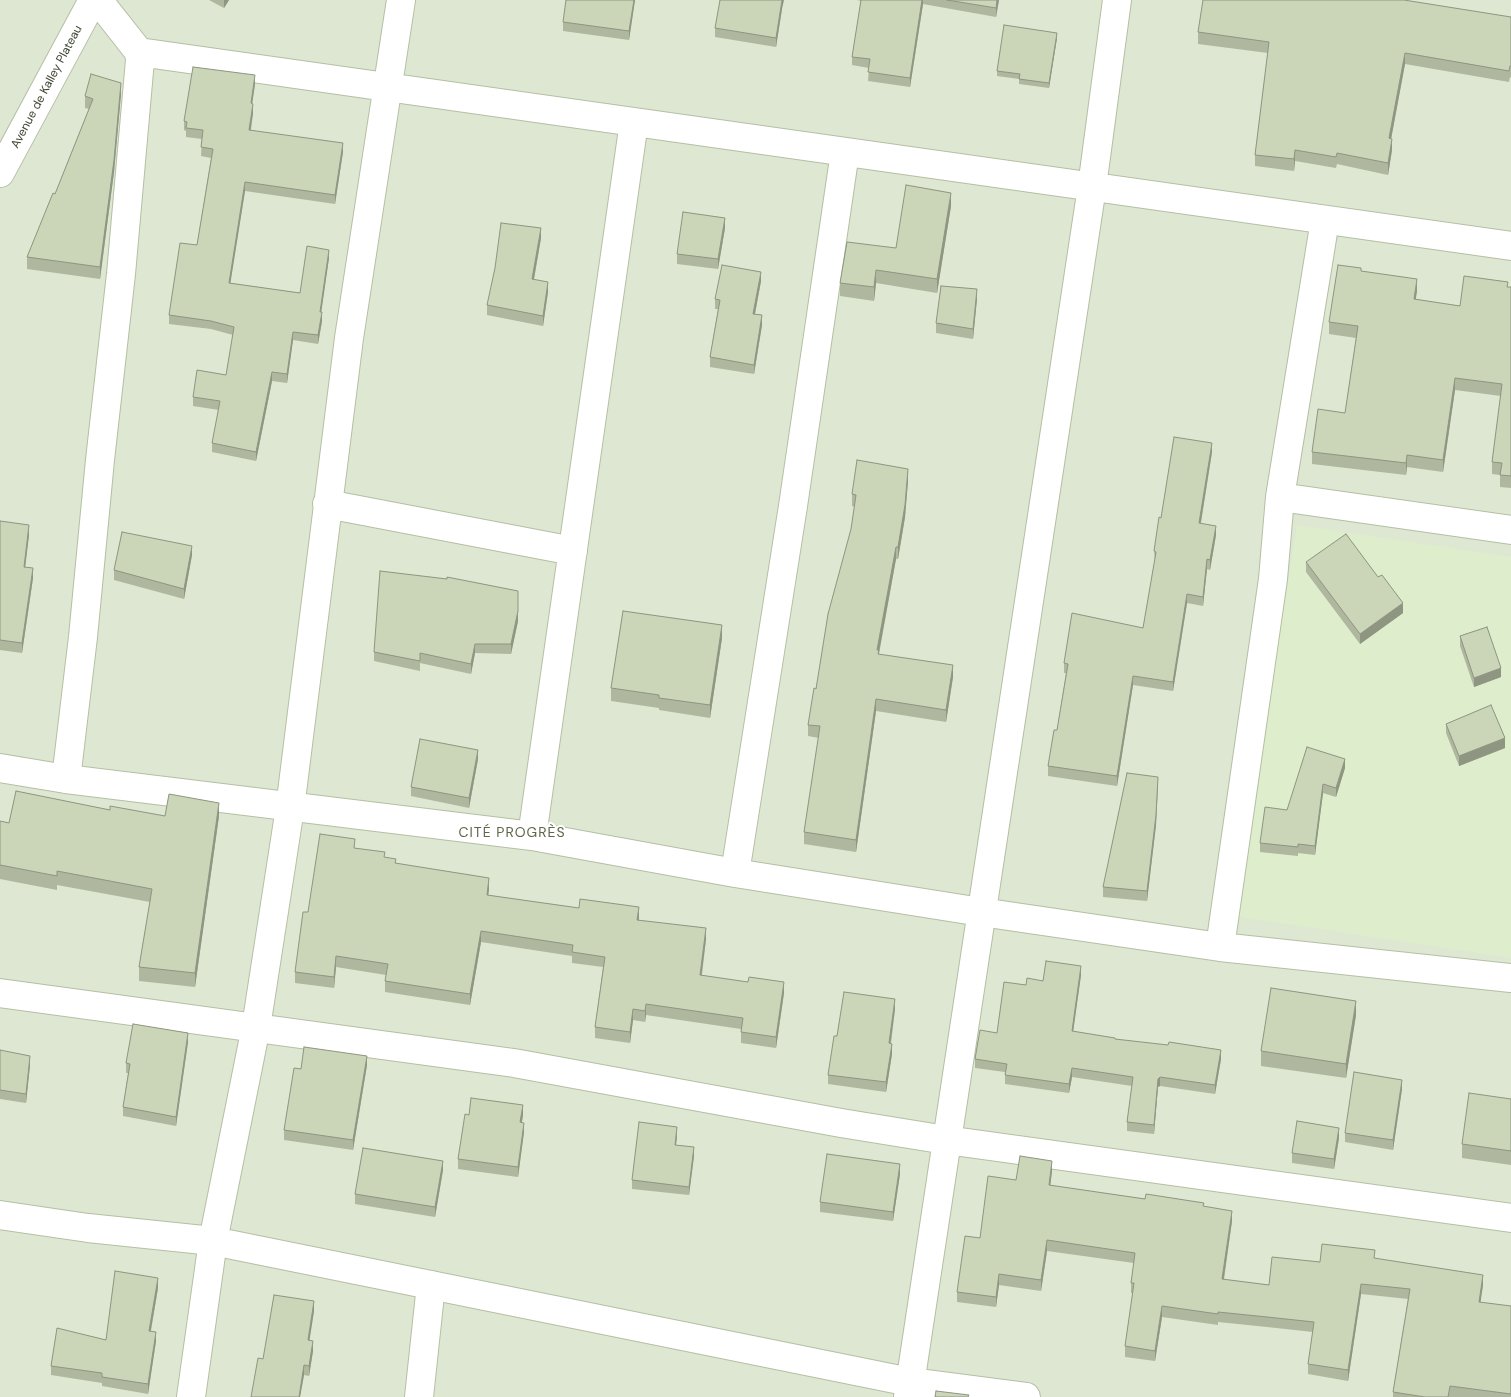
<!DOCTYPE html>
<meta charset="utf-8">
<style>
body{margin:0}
canvas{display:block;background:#ecf3e3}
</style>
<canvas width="1511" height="1397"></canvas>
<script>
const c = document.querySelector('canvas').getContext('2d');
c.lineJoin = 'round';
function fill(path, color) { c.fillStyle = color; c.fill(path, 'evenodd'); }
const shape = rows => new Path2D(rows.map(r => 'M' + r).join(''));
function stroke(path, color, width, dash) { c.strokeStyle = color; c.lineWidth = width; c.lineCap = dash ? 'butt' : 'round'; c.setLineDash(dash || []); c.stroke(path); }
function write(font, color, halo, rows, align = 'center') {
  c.font = font + ' "DM Sans",sans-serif'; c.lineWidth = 4; c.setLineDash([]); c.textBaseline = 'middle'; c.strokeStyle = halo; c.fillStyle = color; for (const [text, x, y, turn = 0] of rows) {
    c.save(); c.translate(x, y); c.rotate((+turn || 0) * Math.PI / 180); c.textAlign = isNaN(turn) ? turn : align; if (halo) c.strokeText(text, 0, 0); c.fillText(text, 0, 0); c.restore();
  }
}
fill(shape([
 [0,0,1511,0,1511,1397,0,1397]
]), '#dee7d1');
fill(shape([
 [1297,525,1511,557,1511,958,1235,916]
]), '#deedcc');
const street = shape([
 [139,52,1511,246],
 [0,173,93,0],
 [1280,497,1511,530],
 [327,504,573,551],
 [0,768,66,779,532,836,735,873,981,912,1220,947,1511,978],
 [66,779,83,637,100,460,121,274,140,60,139,52,98,0],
 [532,836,634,122],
 [735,873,793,506,845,152],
 [1220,947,1273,579,1280,497,1325,220],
 [0,993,514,1063,841,1123,946,1140,1511,1218],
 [0,1215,88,1228,213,1241,910,1382,1026,1397],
 [191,1397,213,1241,256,1027,290,808,349,338,401,0],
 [419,1397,431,1285],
 [908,1397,1092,187,1117,0]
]);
stroke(street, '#b5bfa5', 30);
stroke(street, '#fff', 28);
fill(shape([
 [209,0,229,0,224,8],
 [635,0,629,40,563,31,563,22],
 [857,0,999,0,996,17,923,4,910,87,868,81,869,68,852,65,852,57,861,1],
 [782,9,776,47,715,37,715,28],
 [1511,17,1511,78,1510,77,1509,82,1405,64,1391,139,1392,150,1388,175,1337,164,1336,168,1295,161,1294,171,1255,166,1255,155,1268,53,1198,44,1198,32],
 [1057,38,1049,88,1019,84,1019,79,997,76,997,71],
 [255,84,252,104,253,113,251,130,343,152,335,204,245,191,230,283,300,293,329,258,321,312,322,321,318,344,293,340,287,383,272,381,256,461,212,452,212,443,219,410,193,406,193,397,226,375,233,335,211,329,169,324,169,315,197,245,211,158,201,156,202,139,186,137,186,131,184,130,184,121],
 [121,94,114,172,100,279,27,269,27,257,55,194,89,109,85,108,85,96],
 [951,206,937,293,876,283,874,301,840,296,840,283,896,248],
 [725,228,718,269,677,264,677,254],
 [541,238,534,280,548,292,543,326,487,315,487,305],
 [1361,271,1417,291,1415,300,1460,306,1508,287,1511,287,1511,488,1500,487,1500,475,1492,474,1492,462,1501,396,1455,390,1443,472,1407,467,1406,475,1312,464,1312,452,1345,413,1356,338,1329,334,1329,322],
 [761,281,755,314,762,325,754,374,710,367,710,357,718,309,715,309,715,299],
 [977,299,973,339,936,333,936,323],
 [1212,452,1201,523,1216,535,1210,570,1207,569,1203,606,1187,603,1173,691,1133,685,1117,786,1048,776,1048,766,1057,730,1066,673,1064,673,1064,663,1143,628,1155,561,1154,551,1161,518],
 [908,481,905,517,898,559,896,559,879,654,953,677,946,722,876,711,856,852,804,844,804,832,819,738,808,736,808,725,851,529,855,507,852,506,852,494],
 [0,521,29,535,25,567,33,578,22,653,0,650],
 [192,555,184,599,114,580,114,570],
 [1306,562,1403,613,1360,644,1306,572],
 [518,621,511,654,475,653,471,674,420,663,420,671,374,661,374,652],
 [1460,636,1501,677,1474,687,1460,646],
 [722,638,710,718,659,710,659,708,611,701,611,688],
 [1446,724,1505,748,1459,766,1446,733],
 [478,759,469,808,411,796,411,787],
 [1345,768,1336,797,1323,793,1315,855,1298,853,1298,856,1260,852,1260,843,1287,810],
 [1158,787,1156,825,1147,901,1103,897,1103,887],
 [110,810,165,816,219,816,195,987,139,981,139,967,150,902,57,885,57,890,0,879,0,821,9,823],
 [355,848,385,858,396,863,489,889,488,895,639,918,639,920,706,939,702,975,784,993,776,1048,741,1043,741,1029,646,1015,645,1022,633,1020,630,1043,595,1038,595,1027,603,967,572,963,572,956,481,942,470,1005,385,992,385,981,386,975,336,967,334,988,295,983,295,972,308,912],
 [1081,975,1073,1031,1221,1059,1215,1094,1160,1086,1158,1087,1154,1134,1127,1131,1127,1122,1132,1086,1072,1077,1069,1093,1005,1084,1005,1072,975,1068,975,1059,997,1033,1026,985,1043,981],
 [895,1009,891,1044,892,1054,886,1092,828,1084,828,1075,837,1036],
 [1356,1015,1346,1078,1261,1066,1261,1051],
 [188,1042,176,1126,123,1116,123,1107,128,1073,126,1073,126,1063],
 [0,1050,30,1065,26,1103,0,1099],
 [367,1065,353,1150,284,1140,284,1130,301,1069],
 [1402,1089,1393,1150,1345,1142,1345,1133],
 [1511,1099,1511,1165,1462,1158,1462,1144],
 [523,1115,522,1122,524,1132,518,1177,458,1169,458,1159],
 [677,1136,676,1145,694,1156,689,1195,632,1189,632,1180],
 [1339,1138,1334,1169,1292,1163,1292,1153],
 [443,1170,435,1217,355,1204,355,1194],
 [1052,1171,1050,1186,1204,1207,1232,1221,1224,1280,1269,1285,1320,1262,1375,1258,1483,1285,1480,1302,1511,1306,1511,1397,1393,1397,1393,1392,1408,1299,1361,1294,1348,1381,1308,1374,1308,1364,1313,1332,1267,1327,1218,1322,1218,1325,1162,1317,1155,1361,1125,1357,1125,1346,1133,1293,1131,1293,1131,1283,1134,1263,1047,1251,1041,1291,999,1285,996,1307,957,1302,957,1292,980,1238,1016,1180],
 [900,1174,893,1221,820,1212,820,1202],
 [158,1288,151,1331,156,1341,148,1394,102,1386,102,1383,51,1375,51,1366,106,1340],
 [314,1311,309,1341,313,1351,309,1376,304,1375,300,1397,251,1397,263,1359]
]), '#afb79e');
fill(shape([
 [224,0,229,0,224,8],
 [634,0,635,0,629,40,629,31],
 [782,0,784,0,782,9,776,47,776,38],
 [922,0,923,0,923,4,910,87,910,78],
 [997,0,999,0,996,17,996,8],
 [1057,33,1057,38,1049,88,1049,83],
 [1405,53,1405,64,1389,150,1389,138],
 [255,75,255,84,251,112,251,103],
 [121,83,121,94,114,172,100,279,100,267],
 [253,104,253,113,249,139,249,130],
 [1392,139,1392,150,1388,175,1388,163],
 [343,143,343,152,335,204,335,195],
 [1295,150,1295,161,1294,171,1294,159],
 [245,182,245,191,229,292,229,283],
 [951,193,951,206,937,293,937,279],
 [725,218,725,228,718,269,718,259],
 [541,228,541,238,532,289,532,279],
 [329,250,329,258,320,321,320,312],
 [876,270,876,283,874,301,874,287],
 [761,272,761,281,753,324,753,314],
 [1417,279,1417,291,1414,311,1414,299],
 [548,282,548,292,543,326,543,316],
 [977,289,977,299,973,339,973,329],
 [322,312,322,321,318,344,318,335],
 [762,315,762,325,754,374,754,365],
 [293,332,293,340,287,383,287,374],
 [272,372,272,381,256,461,256,452],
 [1455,378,1455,390,1443,472,1443,460],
 [1212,443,1212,452,1199,533,1199,523],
 [1407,455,1407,467,1406,475,1406,463],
 [908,469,908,481,905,517,898,559,898,547],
 [29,525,29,535,24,577,24,567],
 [1216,526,1216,535,1210,570,1210,560],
 [192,546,192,555,184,599,184,589],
 [896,547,896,559,879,652,879,662,877,650],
 [1207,559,1207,569,1203,606,1203,597],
 [33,568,33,578,22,653,22,643],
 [518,591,518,621,511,654,511,644],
 [1187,594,1187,603,1173,691,1173,682],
 [1403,603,1403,613,1360,644,1360,634],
 [722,625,722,638,710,718,710,705],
 [475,644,475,653,471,674,471,664],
 [953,665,953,677,946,722,946,710],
 [1501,668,1501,677,1474,687,1474,678],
 [1133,676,1133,685,1117,786,1117,776],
 [876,699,876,711,856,852,856,840],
 [1505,738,1505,748,1459,766,1459,756],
 [478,750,478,759,469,808,469,798],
 [1345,759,1345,768,1336,797,1336,788],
 [1158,777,1156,825,1147,901,1147,891],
 [1323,784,1323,793,1315,855,1315,846],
 [219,803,219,816,195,987,195,973],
 [489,878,489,889,487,906,487,895],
 [639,907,639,918,637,931,637,920],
 [706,928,706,939,700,986,700,975],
 [481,931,481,942,470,1005,470,994],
 [336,956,336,967,334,988,334,977],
 [1081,966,1081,975,1072,1040,1072,1031],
 [784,982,784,993,776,1048,776,1037],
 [895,999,895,1009,889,1053,889,1043],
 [1356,1001,1356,1015,1346,1078,1346,1064],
 [646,1004,646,1015,645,1022,645,1011],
 [633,1009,633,1020,630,1043,630,1032],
 [188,1033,188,1042,176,1126,176,1117],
 [892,1044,892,1054,886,1092,886,1082],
 [1221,1050,1221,1059,1215,1094,1215,1085],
 [30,1056,30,1065,26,1103,26,1094],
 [367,1056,367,1065,353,1150,353,1140],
 [1072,1068,1072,1077,1069,1093,1069,1084],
 [1160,1077,1160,1086,1158,1087,1154,1134,1154,1125,1158,1079],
 [1402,1080,1402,1089,1393,1150,1393,1140],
 [523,1105,523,1115,520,1132,520,1122],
 [524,1123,524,1132,518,1177,518,1167],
 [677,1127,677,1136,675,1154,675,1145],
 [1339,1128,1339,1138,1334,1169,1334,1159],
 [694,1147,694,1156,689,1195,689,1187],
 [443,1161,443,1170,435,1217,435,1207],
 [1052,1161,1052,1171,1049,1196,1049,1185],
 [900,1164,900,1174,893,1221,893,1212],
 [1232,1211,1232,1221,1222,1290,1222,1279],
 [1047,1240,1047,1251,1041,1291,1041,1280],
 [999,1274,999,1285,996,1307,996,1297],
 [1483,1275,1483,1285,1479,1313,1479,1302],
 [158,1278,158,1288,149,1340,149,1331],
 [1361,1284,1361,1294,1348,1381,1348,1370],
 [314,1301,314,1311,308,1350,308,1340],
 [1162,1306,1162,1317,1155,1361,1155,1351],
 [156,1332,156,1341,148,1394,148,1384],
 [313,1341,313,1351,309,1376,309,1366],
 [304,1365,304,1375,300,1397,299,1397]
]), '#8e9581');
const building = shape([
 [566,0,634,0,629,31,563,22,566,0],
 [720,0,782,0,776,38,715,28,720,0],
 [861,0,922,0,910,78,868,72,870,59,852,57,861,0],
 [947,0,997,0,996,8,947,0],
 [1203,0,1404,0,1511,17,1511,66,1510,66,1509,71,1405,53,1389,138,1392,139,1388,163,1337,153,1336,157,1295,150,1294,159,1255,155,1269,42,1198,32,1203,0],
 [1004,25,1057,33,1049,83,1019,79,1020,74,997,71,1004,25],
 [193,67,255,75,251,103,253,104,249,130,343,143,335,195,245,182,229,283,300,293,307,246,329,250,320,312,322,312,318,335,293,332,287,374,272,372,256,452,212,443,220,401,193,397,197,370,226,375,234,327,211,321,169,315,180,243,197,245,213,149,201,147,203,130,186,128,187,122,184,121,193,67],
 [91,74,121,83,114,160,100,267,27,257,53,193,55,194,93,99,85,96,91,74],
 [906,185,951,193,937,279,876,270,874,287,840,283,847,242,896,248,906,185],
 [683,212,725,218,718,259,677,254,683,212],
 [501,223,541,228,532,279,548,282,543,316,487,305,495,268,501,223],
 [722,265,761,272,753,314,762,315,754,365,710,357,720,300,715,299,722,265],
 [1338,265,1361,268,1361,271,1417,279,1414,299,1460,306,1464,276,1508,282,1507,287,1511,287,1511,476,1500,475,1502,463,1492,462,1502,384,1455,378,1443,460,1407,455,1406,463,1312,452,1318,409,1345,413,1358,326,1329,322,1338,265],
 [941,286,977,289,973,329,936,323,941,286],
 [1174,437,1212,443,1199,523,1216,526,1210,560,1207,559,1203,597,1187,594,1173,682,1133,676,1117,776,1048,766,1054,730,1057,730,1068,664,1064,663,1072,613,1143,628,1156,552,1154,551,1159,517,1161,518,1174,437],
 [857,460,908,469,905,505,898,547,896,547,877,650,879,650,878,654,953,665,946,710,876,699,856,840,804,832,820,726,808,725,814,688,816,689,828,614,851,529,856,495,852,494,857,460],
 [0,521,29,525,24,567,33,568,22,643,0,640,0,521],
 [122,532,192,546,184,589,114,570,122,532],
 [1346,534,1378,577,1382,575,1403,603,1360,634,1306,562,1346,534],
 [380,571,447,579,447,577,518,591,518,611,511,644,475,644,471,664,420,653,420,661,374,652,380,571],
 [623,611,722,625,710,705,659,698,659,695,611,688,623,611],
 [1487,627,1501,668,1474,678,1460,636,1487,627],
 [1491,705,1505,738,1459,756,1446,724,1491,705],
 [420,739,478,750,469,798,411,787,420,739],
 [1307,747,1345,759,1336,788,1323,784,1315,846,1298,844,1298,847,1260,843,1265,807,1287,810,1307,747],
 [1127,773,1158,777,1156,815,1147,891,1103,887,1127,773],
 [16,791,110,810,110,806,165,816,169,794,219,803,195,973,139,967,152,889,57,871,57,876,0,865,0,821,9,823,16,791],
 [320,834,355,839,354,848,385,852,384,857,396,859,395,863,489,878,487,895,579,908,580,899,639,907,637,920,706,928,700,975,748,982,749,977,784,982,776,1037,741,1032,743,1018,646,1004,645,1011,633,1009,630,1032,595,1027,605,957,572,952,573,945,481,931,470,994,385,981,388,964,336,956,334,977,295,972,303,912,308,912,320,834],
 [1046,961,1081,966,1072,1031,1115,1038,1115,1039,1168,1045,1169,1042,1221,1050,1215,1085,1160,1077,1158,1079,1154,1125,1127,1122,1133,1077,1072,1068,1069,1084,1005,1075,1007,1064,975,1059,980,1030,997,1033,1004,982,1026,985,1027,978,1043,981,1046,961],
 [1271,988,1356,1001,1346,1064,1261,1051,1271,988],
 [844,992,895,999,889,1043,892,1044,886,1082,828,1075,834,1036,837,1036,844,992],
 [133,1024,188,1033,176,1117,123,1107,130,1064,126,1063,133,1024],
 [304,1047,367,1056,353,1140,284,1130,294,1068,301,1069,304,1047],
 [0,1050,30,1056,26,1094,0,1090,0,1050],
 [1354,1072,1402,1080,1393,1140,1345,1133,1354,1072],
 [1469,1093,1511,1099,1511,1151,1462,1144,1469,1093],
 [471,1098,523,1105,520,1122,524,1123,518,1167,458,1159,465,1114,469,1115,471,1098],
 [1297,1121,1339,1128,1334,1159,1292,1153,1297,1121],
 [639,1122,677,1127,675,1145,694,1147,689,1187,632,1180,639,1122],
 [363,1148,443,1161,435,1207,355,1194,363,1148],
 [827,1154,900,1164,893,1212,820,1202,827,1154],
 [1020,1156,1052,1161,1049,1185,1145,1199,1146,1194,1204,1203,1203,1206,1232,1211,1222,1279,1269,1285,1272,1257,1320,1262,1322,1244,1375,1250,1374,1258,1483,1275,1479,1302,1511,1306,1511,1394,1450,1386,1448,1397,1425,1397,1393,1392,1410,1289,1361,1284,1348,1370,1308,1364,1314,1322,1267,1317,1218,1312,1218,1314,1162,1306,1155,1351,1125,1346,1134,1283,1131,1283,1135,1253,1047,1240,1041,1280,999,1274,996,1297,957,1292,965,1236,980,1238,988,1176,1016,1180,1020,1156],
 [115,1271,158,1278,149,1331,156,1332,148,1384,102,1377,102,1373,51,1366,57,1328,106,1340,115,1271],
 [274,1295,314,1301,308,1340,313,1341,309,1366,304,1365,299,1397,251,1397,258,1358,263,1359,274,1295],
 [936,1391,969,1395,968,1397,935,1397,936,1391]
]);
fill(building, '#cbd5b8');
stroke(building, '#8e9581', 1);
write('12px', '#3f4533', '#fff', [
 ["Avenue de Kalley Plateau",47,87,-62]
]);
c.letterSpacing = '1px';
write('14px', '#5e6849', '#fff', [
 ["CITÉ PROGRÈS",512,833]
]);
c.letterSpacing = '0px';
</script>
